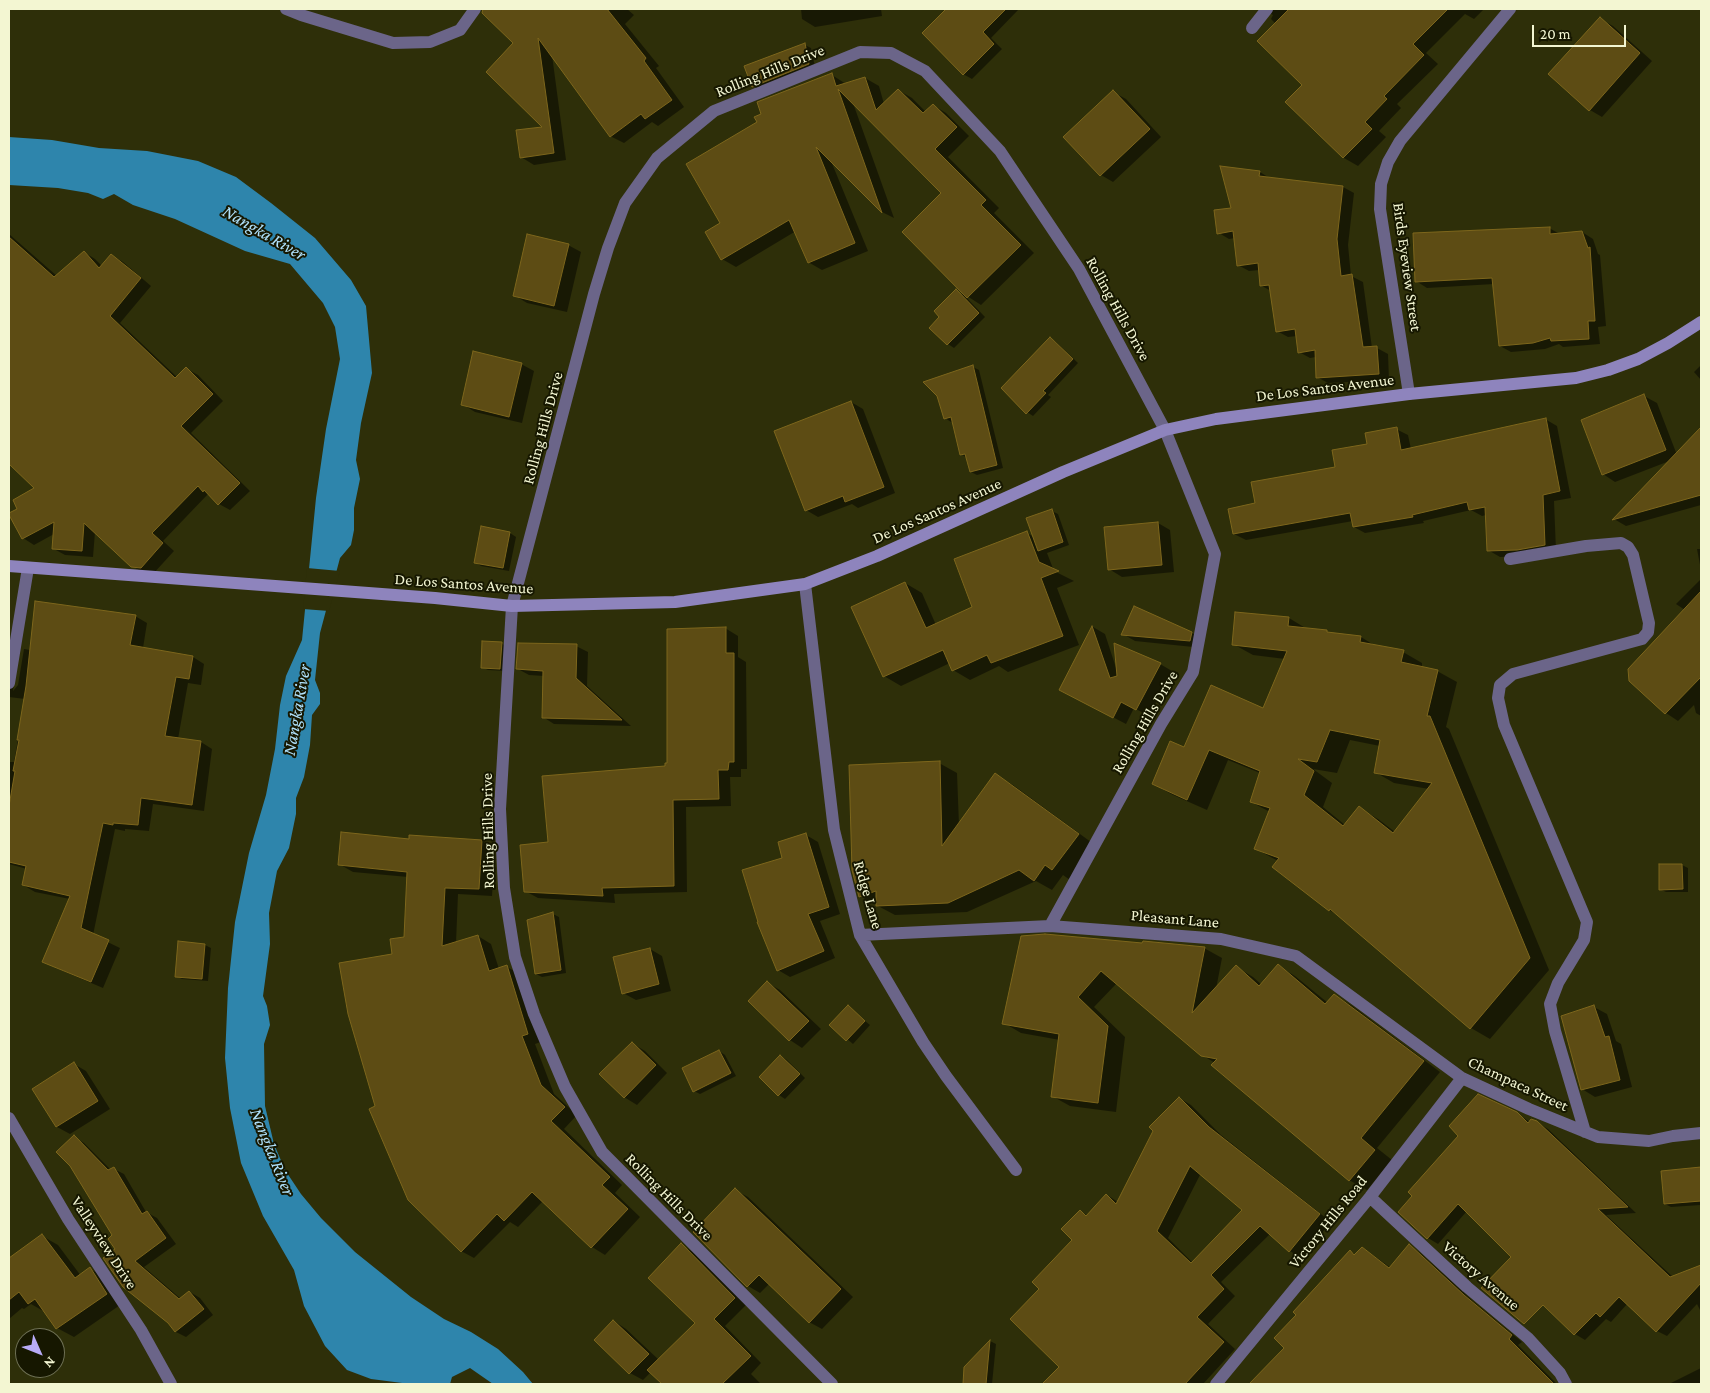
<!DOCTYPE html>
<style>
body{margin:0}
#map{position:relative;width:1710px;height:1393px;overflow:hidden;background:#2e2f09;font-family:"Crimson Pro",serif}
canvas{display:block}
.frame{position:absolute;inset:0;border:10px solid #f3f6d2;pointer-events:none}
.north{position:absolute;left:15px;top:1328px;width:50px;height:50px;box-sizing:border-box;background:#161700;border:1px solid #6e7054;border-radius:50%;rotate:134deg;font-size:14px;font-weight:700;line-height:20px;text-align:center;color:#f3f6d2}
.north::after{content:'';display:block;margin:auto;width:18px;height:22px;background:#b8abf7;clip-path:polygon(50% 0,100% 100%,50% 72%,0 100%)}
.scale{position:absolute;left:1532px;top:25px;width:94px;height:22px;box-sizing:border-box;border:2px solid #f3f6d2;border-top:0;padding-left:6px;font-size:15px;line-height:18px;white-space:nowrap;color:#f3f6d2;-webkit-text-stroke:4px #161700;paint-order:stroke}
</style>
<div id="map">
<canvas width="1710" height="1393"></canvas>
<div class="frame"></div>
<div class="north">N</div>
<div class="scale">20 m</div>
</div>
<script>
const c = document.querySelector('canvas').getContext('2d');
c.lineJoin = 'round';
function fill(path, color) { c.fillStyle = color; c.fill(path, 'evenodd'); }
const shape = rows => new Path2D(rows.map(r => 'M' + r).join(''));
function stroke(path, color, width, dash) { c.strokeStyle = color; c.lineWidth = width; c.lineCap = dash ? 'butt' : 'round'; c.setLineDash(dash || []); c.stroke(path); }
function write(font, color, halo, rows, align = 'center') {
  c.font = font + ' "Crimson Pro",serif'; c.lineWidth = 4; c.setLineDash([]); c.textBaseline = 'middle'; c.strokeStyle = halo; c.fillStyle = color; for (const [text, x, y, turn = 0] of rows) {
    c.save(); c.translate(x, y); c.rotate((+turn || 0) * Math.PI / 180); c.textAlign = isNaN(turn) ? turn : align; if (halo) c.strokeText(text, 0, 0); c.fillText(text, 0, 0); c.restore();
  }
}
fill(shape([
 [9,137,52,140,99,148,147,151,198,161,236,177,271,203,315,238,351,280,366,306,372,373,361,423,356,460,360,479,354,508,354,530,351,545,340,558,320,633,315,680,320,693,320,704,312,715,310,745,304,777,296,798,296,814,289,848,277,871,269,913,270,944,263,996,267,1006,270,1025,264,1044,265,1106,274,1144,285,1170,301,1194,321,1218,355,1252,411,1297,444,1319,471,1332,498,1349,523,1372,533,1384,493,1384,470,1368,452,1377,450,1384,410,1384,371,1379,347,1370,325,1346,304,1306,294,1270,263,1216,241,1163,230,1108,225,1058,228,988,235,922,249,853,266,795,275,749,280,705,286,676,302,640,316,498,326,429,340,359,335,327,323,303,290,264,245,251,175,219,133,205,114,194,103,199,88,193,58,188,9,185]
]), '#2e85ac');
fill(shape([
 [307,568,340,571,329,611,303,609]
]), '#2e2f09');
fill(shape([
 [489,9,627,9,634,15,625,24,659,66,656,68,684,107,658,126,652,122,624,143,610,136,552,55,566,160,534,165,521,157,545,127,515,43,484,14],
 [801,9,881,9,882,16,815,27,802,19],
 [948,9,1019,9,991,38,1002,49,972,79,963,74,923,33],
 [1262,9,1484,9,1474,19,1465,14,1426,53,1438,64,1397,104,1401,108,1379,131,1386,137,1358,166,1344,158,1287,102,1304,85,1276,24,1271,19,1273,15],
 [1600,19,1613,26,1652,61,1602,117,1590,110],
 [805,45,811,48,815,67,759,90,753,86],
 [832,75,846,84,865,78,879,86,884,104,898,90,912,98,926,112,933,105,946,113,969,136,948,157,999,208,994,213,1034,253,981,305,967,296,943,193,853,103,894,218,882,212,831,161,868,251,822,270,808,262,796,231,736,267,722,259,707,232,722,223,759,123],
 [1113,92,1126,99,1161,137,1113,182,1101,175],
 [1260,172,1271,179,1343,187,1354,193,1348,245,1351,276,1363,282,1372,348,1377,348,1388,354,1389,380,1328,383,1317,377,1316,357,1310,358,1299,352,1297,336,1288,337,1277,331,1271,291,1262,286,1260,270,1249,271,1238,265,1235,238,1229,239,1219,233,1233,209],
 [1549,228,1560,234,1582,232,1593,239,1598,254,1600,255,1606,326,1598,327,1600,344,1563,347,1559,344,1545,349,1511,352,1500,346,1494,284,1427,288,1416,281],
 [9,234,57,276,84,252,95,259,102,266,111,255,123,262,151,286,120,323,178,378,187,369,198,375,223,401,191,433,250,491,230,510,219,504,209,493,163,541,174,551,153,574,144,573,132,566,95,532,93,557,65,555,54,549,54,534,34,545,23,538,19,509,36,489,9,463],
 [568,245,581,252,567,312,527,303,514,295],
 [956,291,964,295,985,317,954,348,948,344],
 [1050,338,1056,342,1078,363,1048,395,1051,397,1033,416,1027,412],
 [521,364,534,371,522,423,475,412,462,404],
 [1701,365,1701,380,1694,372],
 [973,367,979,370,1003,468,977,475,971,472,967,458,961,454,953,421,951,422,945,418],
 [1644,396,1657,403,1677,455,1701,429,1701,505,1626,526,1614,519,1672,460,1615,482,1603,474],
 [851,402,863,409,895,493,858,508,852,504,818,517,806,510],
 [1545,419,1557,426,1571,498,1554,501,1556,551,1529,556,1500,557,1488,550,1486,515,1482,516,1471,510,1423,521,1424,523,1365,533,1354,527,1353,521,1246,540,1234,534,1256,504,1336,468,1369,445,1396,429,1408,435,1411,449],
 [1052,511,1058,514,1069,545,1047,553,1054,571,1074,581,1057,588,1079,645,1008,672,999,666,970,680,953,670,950,663,901,686,884,676,905,583,922,593,936,625,974,608,1027,533,1034,537],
 [1158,523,1170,530,1174,572,1122,577,1109,569],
 [482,528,510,533,516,537,509,571,481,566,475,562],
 [1697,549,1701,549,1701,570],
 [1701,579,1701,716,1696,713,1694,705,1678,721,1666,713,1685,610,1676,604],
 [135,616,147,623,143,648,193,657,204,664,201,685,188,683,178,739,201,742,212,749,204,811,153,804,149,831,125,829,125,831,115,829,93,935,120,948,103,988,56,968,44,961,70,899,35,892,23,885,27,869,9,864,9,762,14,762,25,699,9,697,9,648,18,653,13,691,18,685,24,649,30,650],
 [1289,618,1307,629,1361,637,1377,647,1403,652,1422,663,1422,667,1437,671,1457,682,1446,727,1449,729,1549,970,1490,1039,1471,1028,1341,917,1329,910,1278,861,1256,849,1270,812,1251,802,1260,773,1228,760,1207,810,1173,795,1153,784,1185,748,1264,710,1285,659,1253,655,1233,644],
 [1350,740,1380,746,1375,772,1394,783,1429,789,1395,832,1378,819,1359,808,1345,825,1323,807,1332,783,1313,769,1337,773],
 [1093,627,1105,634,1117,671,1160,664,1172,671,1149,716,1134,708,1126,724,1061,690],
 [725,628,738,636,738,657,746,662,747,769,741,769,741,777,730,777,731,806,686,807,687,892,614,894,615,903,538,898,525,891,549,843,667,767],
 [1192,633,1204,640,1203,648,1135,641,1123,634],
 [501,643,507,647,506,671,488,670,482,667],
 [576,646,588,652,587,686,631,726,554,724,543,717,544,676,529,675,518,669],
 [939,763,957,773,959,825,995,775,1013,785,1095,845,1070,880,1063,875,1052,890,1036,881,967,912,895,915,878,906,860,896],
 [806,835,818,842,840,914,820,921,835,958,790,977,778,970,784,859],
 [410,840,482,841,495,849,492,896,458,894,456,943,478,936,491,944,499,969,507,967,520,974,541,1042,535,1044,554,1094,577,1115,564,1129,622,1185,615,1193,640,1217,605,1255,592,1247,543,1201,518,1227,510,1222,474,1258,461,1251,377,1107,393,955,405,938,408,877,353,872,339,864],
 [1682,865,1688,868,1688,892,1666,892,1660,889,1660,866],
 [553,914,559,917,566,973,542,977,536,974],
 [1022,937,1204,948,1222,958,1216,989,1236,967,1253,977,1262,985,1278,966,1295,976,1328,1003,1334,995,1351,1005,1440,1072,1377,1148,1392,1160,1367,1190,1349,1180,1215,1063,1202,1055,1117,983,1094,1007,1125,1037,1116,1112,1070,1106,1052,1096,1060,1040,1021,1033,1004,1023],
 [205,945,211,948,208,981,182,979,176,976],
 [650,949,662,956,671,991,636,1000,623,993],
 [768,983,780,990,821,1029,802,1048,790,1040,749,1001],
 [848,1007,870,1025,853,1044,831,1025],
 [1594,1007,1607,1014,1616,1041,1621,1044,1632,1087,1595,1097,1582,1089],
 [632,1043,645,1051,667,1073,637,1105,624,1097],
 [719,1051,725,1055,736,1076,700,1094,694,1091],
 [781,1056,787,1060,805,1078,785,1099,779,1095,760,1077],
 [74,1064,86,1071,110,1109,70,1134,57,1127,34,1089],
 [1179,1098,1191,1105,1221,1135,1331,1222,1301,1258,1290,1251,1270,1234,1221,1282,1235,1296,1208,1324,1235,1349,1203,1384,1044,1384,1061,1367,1041,1289,1074,1240,1080,1211,1088,1216,1107,1195,1118,1202],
 [1201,1173,1244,1210,1193,1263,1168,1238],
 [1516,1113,1530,1122,1537,1122,1548,1129,1636,1213,1606,1215,1673,1277,1701,1266,1701,1312,1697,1304,1667,1336,1657,1331,1628,1303,1611,1322,1606,1319,1585,1340,1575,1334,1504,1266,1512,1257,1467,1211,1438,1244,1428,1238],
 [74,1137,84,1143,111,1170,114,1169,124,1174,146,1212,157,1218,176,1244,144,1267,181,1299,190,1292,200,1298,213,1315,186,1337,176,1332,168,1322,117,1250,114,1236],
 [1701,1168,1701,1205,1671,1207,1665,1204,1663,1172],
 [735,1190,748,1197,853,1297,822,1329,809,1322,770,1283,760,1293,748,1286],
 [42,1236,58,1245,81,1276,90,1269,107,1278,123,1303,74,1337,57,1328,45,1312,31,1304,24,1309,22,1308,9,1319,9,1260],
 [681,1245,693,1252,746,1305,725,1326,761,1363,751,1374,761,1384,663,1384,651,1372,643,1380,630,1373,614,1321,626,1329,659,1360,696,1323],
 [1409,1246,1419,1252,1474,1302,1522,1342,1518,1345,1557,1384,1251,1384,1286,1348,1298,1315,1350,1252,1356,1255,1363,1248,1391,1268],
 [990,1341,996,1344,992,1384,964,1384,965,1367],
 [1701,1368,1701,1384,1669,1384]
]), '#0007');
const building = shape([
 [483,9,607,9,646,58,644,61,672,100,645,119,641,114,610,137,538,38,554,153,520,158,516,130,542,127,486,72,513,43,482,13,483,9],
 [946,9,1006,9,983,32,994,44,963,75,922,33,946,9],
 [1289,9,1448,9,1413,44,1424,55,1384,96,1387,99,1365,122,1372,129,1343,158,1285,102,1302,85,1257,41,1289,9],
 [1600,17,1640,53,1589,111,1548,74,1600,17],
 [805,43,809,64,752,87,744,66,805,43],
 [832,73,836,86,865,77,876,110,898,89,923,113,933,104,957,127,935,149,986,200,981,205,1021,245,967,298,902,232,941,193,838,89,882,213,816,147,855,243,808,263,789,220,721,260,705,232,720,223,686,164,757,122,754,117,761,114,757,102,832,73],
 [1113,90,1150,129,1100,176,1063,137,1113,90],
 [1220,166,1260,171,1259,176,1343,186,1337,239,1341,276,1352,274,1363,347,1377,346,1379,374,1316,378,1315,350,1298,353,1295,329,1276,332,1269,285,1260,286,1258,263,1237,266,1233,231,1217,234,1214,210,1231,208,1220,166],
 [1550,227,1550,234,1582,231,1588,248,1590,247,1595,321,1588,321,1589,339,1551,341,1550,338,1533,343,1499,346,1492,278,1415,282,1413,233,1550,227],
 [527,234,569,244,554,306,513,296,527,234],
 [9,237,54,277,84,251,99,268,111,254,141,278,110,316,175,378,186,367,213,394,181,426,240,483,218,505,204,490,203,492,198,486,152,533,163,543,141,568,131,567,84,523,82,551,52,549,54,522,22,539,9,515,9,513,17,509,13,500,34,488,9,464,9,237],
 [956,289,979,313,947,345,929,328,939,317,934,311,956,289],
 [1050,337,1073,359,1043,391,1046,393,1026,414,1001,388,1050,337],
 [473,351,522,363,509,417,461,405,473,351],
 [973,365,997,465,970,472,965,454,960,455,951,417,944,419,937,396,923,382,973,365],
 [1644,394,1666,450,1602,475,1581,420,1644,394],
 [851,401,884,487,845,502,843,496,805,511,774,431,851,401],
 [1546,418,1560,491,1543,495,1545,545,1517,550,1487,551,1485,507,1469,510,1467,502,1412,515,1413,517,1353,527,1350,513,1233,534,1228,509,1255,503,1251,482,1335,467,1332,450,1367,444,1365,433,1397,427,1401,450,1546,418],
 [1701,427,1701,495,1612,520,1701,427],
 [1052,509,1063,542,1038,551,1026,518,1052,509],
 [1158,522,1162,565,1108,570,1104,527,1158,522],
 [481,526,510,532,503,568,474,563,481,526],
 [1027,531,1039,562,1059,571,1041,578,1063,636,991,663,987,655,952,671,943,650,883,677,851,607,905,582,926,628,972,607,954,559,1027,531],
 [1701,591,1701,677,1665,714,1629,681,1628,669,1701,591],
 [35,601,136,615,130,645,193,656,189,679,176,677,165,736,201,741,192,805,141,798,138,825,113,823,113,825,103,823,81,928,109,940,91,982,42,962,70,896,22,885,26,866,9,862,9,806,15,771,13,771,19,740,17,740,26,686,35,601],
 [1134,606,1192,632,1190,641,1121,635,1134,606],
 [1235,612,1289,617,1288,626,1327,630,1327,632,1361,636,1360,642,1404,650,1401,662,1438,670,1427,716,1430,716,1530,958,1470,1029,1330,909,1329,911,1272,867,1279,858,1254,849,1270,808,1250,802,1260,771,1209,750,1187,800,1152,784,1170,741,1184,747,1211,685,1263,708,1287,651,1232,645,1235,612],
 [1330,730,1380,740,1374,773,1432,783,1393,833,1359,806,1343,826,1304,795,1314,771,1298,759,1317,762,1330,730],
 [1092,626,1110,678,1117,676,1114,643,1161,663,1136,710,1121,702,1113,718,1059,690,1092,626],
 [726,627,726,653,734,653,734,762,729,762,728,770,718,770,719,799,673,800,674,886,602,888,603,896,524,892,520,845,548,842,542,776,665,766,665,763,667,763,667,629,726,627],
 [482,641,502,642,500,669,481,668,482,641],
 [518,643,577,644,576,678,622,720,542,718,543,671,516,669,518,643],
 [940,761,942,846,995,773,1079,834,1052,870,1045,865,1034,881,1019,870,948,903,876,906,876,891,859,897,852,870,849,765,940,761],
 [341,832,409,839,409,835,482,840,479,889,445,888,442,946,478,935,489,971,507,965,528,1034,522,1036,541,1085,565,1107,551,1121,610,1177,602,1185,628,1209,591,1248,532,1192,504,1221,497,1214,461,1252,408,1200,369,1109,375,1106,348,1014,339,963,392,954,390,939,404,937,407,872,338,865,341,832],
 [806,833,829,907,808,914,824,951,777,971,757,922,758,922,742,870,782,858,778,842,806,833],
 [1659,864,1682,864,1683,889,1659,890,1659,864],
 [553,912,561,970,535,974,527,920,553,912],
 [1045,934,1142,943,1143,941,1205,947,1192,1013,1236,965,1259,986,1278,964,1325,1004,1334,994,1424,1061,1361,1138,1375,1150,1349,1181,1211,1065,1217,1059,1201,1056,1101,971,1078,997,1108,1026,1098,1103,1051,1097,1059,1034,1002,1024,1021,936,1045,934],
 [178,941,205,944,202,979,175,977,178,941],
 [650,948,659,984,622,994,613,957,650,948],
 [767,981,809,1021,789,1041,748,1001,767,981],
 [848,1005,865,1021,846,1041,829,1025,848,1005],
 [1594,1005,1605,1037,1609,1036,1620,1080,1581,1090,1561,1016,1594,1005],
 [632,1042,656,1065,624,1098,599,1074,632,1042],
 [719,1050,731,1073,693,1092,682,1068,719,1050],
 [780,1055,800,1074,778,1096,759,1077,780,1055],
 [74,1062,98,1101,56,1127,32,1089,74,1062],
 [1478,1094,1517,1112,1528,1123,1531,1119,1537,1121,1588,1169,1628,1207,1598,1209,1670,1277,1701,1265,1701,1283,1656,1332,1619,1297,1600,1317,1596,1313,1574,1335,1543,1305,1524,1324,1481,1288,1511,1257,1458,1204,1427,1239,1398,1212,1412,1196,1408,1192,1458,1136,1449,1126,1478,1094],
 [1179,1097,1209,1127,1320,1214,1289,1252,1260,1226,1211,1275,1224,1289,1197,1317,1224,1342,1185,1384,1042,1384,1059,1367,1010,1319,1039,1289,1032,1282,1072,1240,1061,1229,1080,1210,1086,1216,1106,1194,1116,1204,1153,1131,1149,1127,1179,1097],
 [1190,1166,1242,1210,1191,1263,1157,1231,1190,1166],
 [74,1135,108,1170,114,1167,142,1214,147,1211,166,1238,135,1261,179,1299,189,1291,204,1309,175,1332,168,1323,123,1287,103,1258,115,1249,108,1239,112,1235,70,1166,56,1152,74,1135],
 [1701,1167,1701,1201,1664,1204,1661,1171,1701,1167],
 [735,1188,841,1289,809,1323,759,1275,747,1287,693,1232,735,1188],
 [42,1234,75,1278,90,1267,107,1294,56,1329,35,1299,28,1304,19,1292,9,1300,9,1258,42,1234],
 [681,1243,735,1298,714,1319,751,1356,722,1384,662,1384,647,1370,695,1323,648,1278,681,1243],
 [1409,1244,1464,1295,1512,1335,1509,1339,1554,1384,1249,1384,1284,1348,1274,1338,1296,1315,1293,1312,1350,1250,1354,1255,1362,1247,1389,1268,1409,1244],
 [613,1320,649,1354,629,1374,594,1340,613,1320],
 [990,1340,986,1384,963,1384,964,1367,990,1340]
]);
fill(building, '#5d4c14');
stroke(building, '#7d661c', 1);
stroke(shape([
 [286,9,301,15,393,43,430,42,460,30,475,9],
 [1252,28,1267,9],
 [1409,394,1380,209,1381,184,1388,162,1400,141,1510,9],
 [1510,559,1586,546,1621,543,1628,547,1633,555,1649,623,1648,632,1642,639,1513,674,1500,685,1498,698,1504,725,1587,922,1584,940,1558,983,1550,1004,1555,1031,1585,1132],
 [805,584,834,830,860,935,923,1042,946,1076,1016,1170],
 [9,683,28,568],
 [860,935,1050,926,1221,939,1296,956,1462,1078,1529,1109,1598,1137,1649,1141,1673,1136,1701,1133],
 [9,1118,68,1219,141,1330,171,1384],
 [1370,1197,1467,1287,1528,1338,1560,1373,1566,1384],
 [832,1384,602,1152,565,1087,534,1014,515,957,504,888,500,809,512,606,594,294,608,248,625,203,657,158,714,111,860,52,891,53,925,71,1000,151,1079,269,1165,430,1215,554,1193,672,1161,724,1050,926],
 [1216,1384,1370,1197,1462,1078]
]), '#6b6589', 12);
stroke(shape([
 [9,566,435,598,512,606,675,602,805,584,877,556,1063,472,1165,430,1216,419,1409,394,1576,378,1608,370,1638,359,1668,343,1701,322]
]), '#8e84bd', 12);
write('16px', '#f3f6d2', '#161700', [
 ["Rolling Hills Drive",770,71,-22],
 ["Birds Eyeview Street",1407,267,82],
 ["Rolling Hills Drive",1118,309,61],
 ["De Los Santos Avenue",1325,388,-7],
 ["Rolling Hills Drive",543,428,-75],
 ["De Los Santos Avenue",937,511,-24],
 ["De Los Santos Avenue",464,584,4],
 ["Rolling Hills Drive",1145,722,-60],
 ["Rolling Hills Drive",488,831,-91],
 ["Ridge Lane",868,895,74],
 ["Pleasant Lane",1175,919,5],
 ["Champaca Street",1518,1084,25],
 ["Rolling Hills Drive",669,1197,45],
 ["Victory Hills Road",1328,1222,-51],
 ["Valleyview Drive",104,1243,57],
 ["Victory Avenue",1481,1276,41]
]);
write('italic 18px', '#afe0fa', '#161700', [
 ["Nangka River",264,233,30],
 ["Nangka River",297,710,-80],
 ["Nangka River",272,1152,68]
]);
</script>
